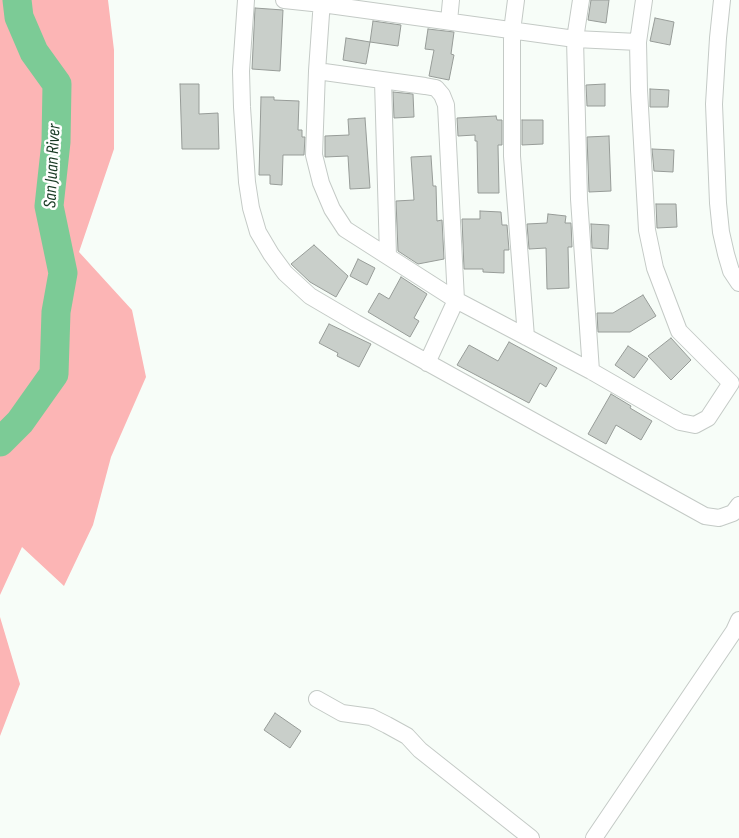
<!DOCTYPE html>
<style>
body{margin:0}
canvas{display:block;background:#f7fdf8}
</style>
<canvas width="739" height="838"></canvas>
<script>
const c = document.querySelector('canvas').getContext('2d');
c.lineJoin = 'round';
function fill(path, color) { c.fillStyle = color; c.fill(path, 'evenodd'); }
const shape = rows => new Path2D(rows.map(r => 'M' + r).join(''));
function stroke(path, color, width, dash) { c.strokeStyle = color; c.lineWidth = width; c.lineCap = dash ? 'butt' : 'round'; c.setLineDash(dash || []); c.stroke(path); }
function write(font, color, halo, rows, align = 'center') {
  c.font = font + ' "Sofia Sans Condensed",sans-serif'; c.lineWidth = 5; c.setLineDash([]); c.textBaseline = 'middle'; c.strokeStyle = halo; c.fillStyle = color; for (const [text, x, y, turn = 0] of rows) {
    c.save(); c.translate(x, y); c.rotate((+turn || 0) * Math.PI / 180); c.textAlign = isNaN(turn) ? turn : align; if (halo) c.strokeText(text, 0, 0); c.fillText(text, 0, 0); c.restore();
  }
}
fill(shape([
 [0,0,108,0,114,50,114,149,79,252,132,310,146,377,111,457,93,525,64,586,22,547,0,595],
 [0,617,20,684,0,736]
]), '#fcb5b5');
stroke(shape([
 [0,442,20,422,54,374,56,312,63,273,49,206,56,142,57,84,34,52,19,17,17,0]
]), '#7ccb96', 29);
const building = shape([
 [591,0,609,0,606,23,588,20,591,0],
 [255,8,283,10,280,71,252,69,255,8],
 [655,18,674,22,670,45,650,41,655,18],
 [373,21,401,25,398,46,370,42,373,21],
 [428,29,454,32,451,54,454,55,449,80,429,76,434,50,425,49,428,29],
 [346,38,370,42,366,64,343,60,346,38],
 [180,84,199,84,199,114,218,113,219,149,182,149,180,84],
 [605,84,605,106,587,106,586,85,605,84],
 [650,89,669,90,668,107,650,107,650,89],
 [393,92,413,94,414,117,394,118,393,92],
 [261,97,274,97,274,100,299,101,298,130,302,130,302,137,305,137,304,155,283,155,282,185,270,184,270,175,259,175,261,97],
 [496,116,497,120,502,120,502,145,498,145,499,193,478,193,477,141,475,141,475,135,458,136,457,118,496,116],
 [365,118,370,188,350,189,348,156,325,157,325,136,349,135,348,119,365,118],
 [522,120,543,120,543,144,522,145,522,120],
 [609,136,611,191,589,192,587,137,609,136],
 [652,149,674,150,673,172,654,171,652,149],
 [431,156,433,186,436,186,437,221,442,220,444,259,418,264,398,251,396,201,414,200,411,157,431,156],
 [656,204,676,204,677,227,657,228,656,204],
 [480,211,501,212,502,225,507,225,509,250,504,250,504,273,483,272,483,269,464,269,462,219,480,219,480,211],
 [548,214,566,216,565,223,571,223,572,247,568,247,569,288,547,289,546,248,529,249,527,224,547,223,548,214],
 [591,224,609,225,608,249,592,248,591,224],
 [314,245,348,276,336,297,310,282,291,264,314,245],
 [358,259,375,268,367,285,350,276,358,259],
 [401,277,427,294,414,318,419,321,410,337,368,312,379,293,389,299,401,277],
 [643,295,656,316,630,332,598,332,597,313,613,313,643,295],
 [329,324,371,344,359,367,337,356,338,353,319,343,329,324],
 [671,338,691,360,671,380,648,356,671,338],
 [509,342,557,368,546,387,540,383,529,403,457,365,469,345,498,361,509,342],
 [628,346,648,359,634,378,615,365,628,346],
 [611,394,631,406,630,408,652,421,641,440,616,425,606,444,588,434,611,394],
 [275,713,301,731,290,748,264,730,275,713]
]);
fill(building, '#c9cfca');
stroke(building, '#979c98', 1);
const street = shape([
 [246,0,241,71,242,107,247,182,251,208,258,232,271,254,285,273,310,296,356,323,705,516,719,518,733,513,739,505],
 [284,0,322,4,575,39,638,42],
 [322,0,317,71,314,155,321,183,332,209,345,229,456,300,591,371,680,422,695,425,708,418,731,383,679,331,655,268,647,230,639,90,638,42,644,0],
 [516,0,512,31,512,156,526,337],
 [581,0,575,39,579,199,591,371],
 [722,0,718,38,714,104,718,203,721,232,726,254,731,271,739,283],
 [449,21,451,0],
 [317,71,425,86,436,88,442,95,446,105,456,300,427,363],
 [383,81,388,256],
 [317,699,342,713,371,717,387,725,407,736,420,750,531,838],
 [594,838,734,631,739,620]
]);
stroke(street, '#c4cac6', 18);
stroke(street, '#fff', 16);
write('italic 18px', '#183a24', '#fff', [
 ["San Juan River",53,166,-87]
]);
</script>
